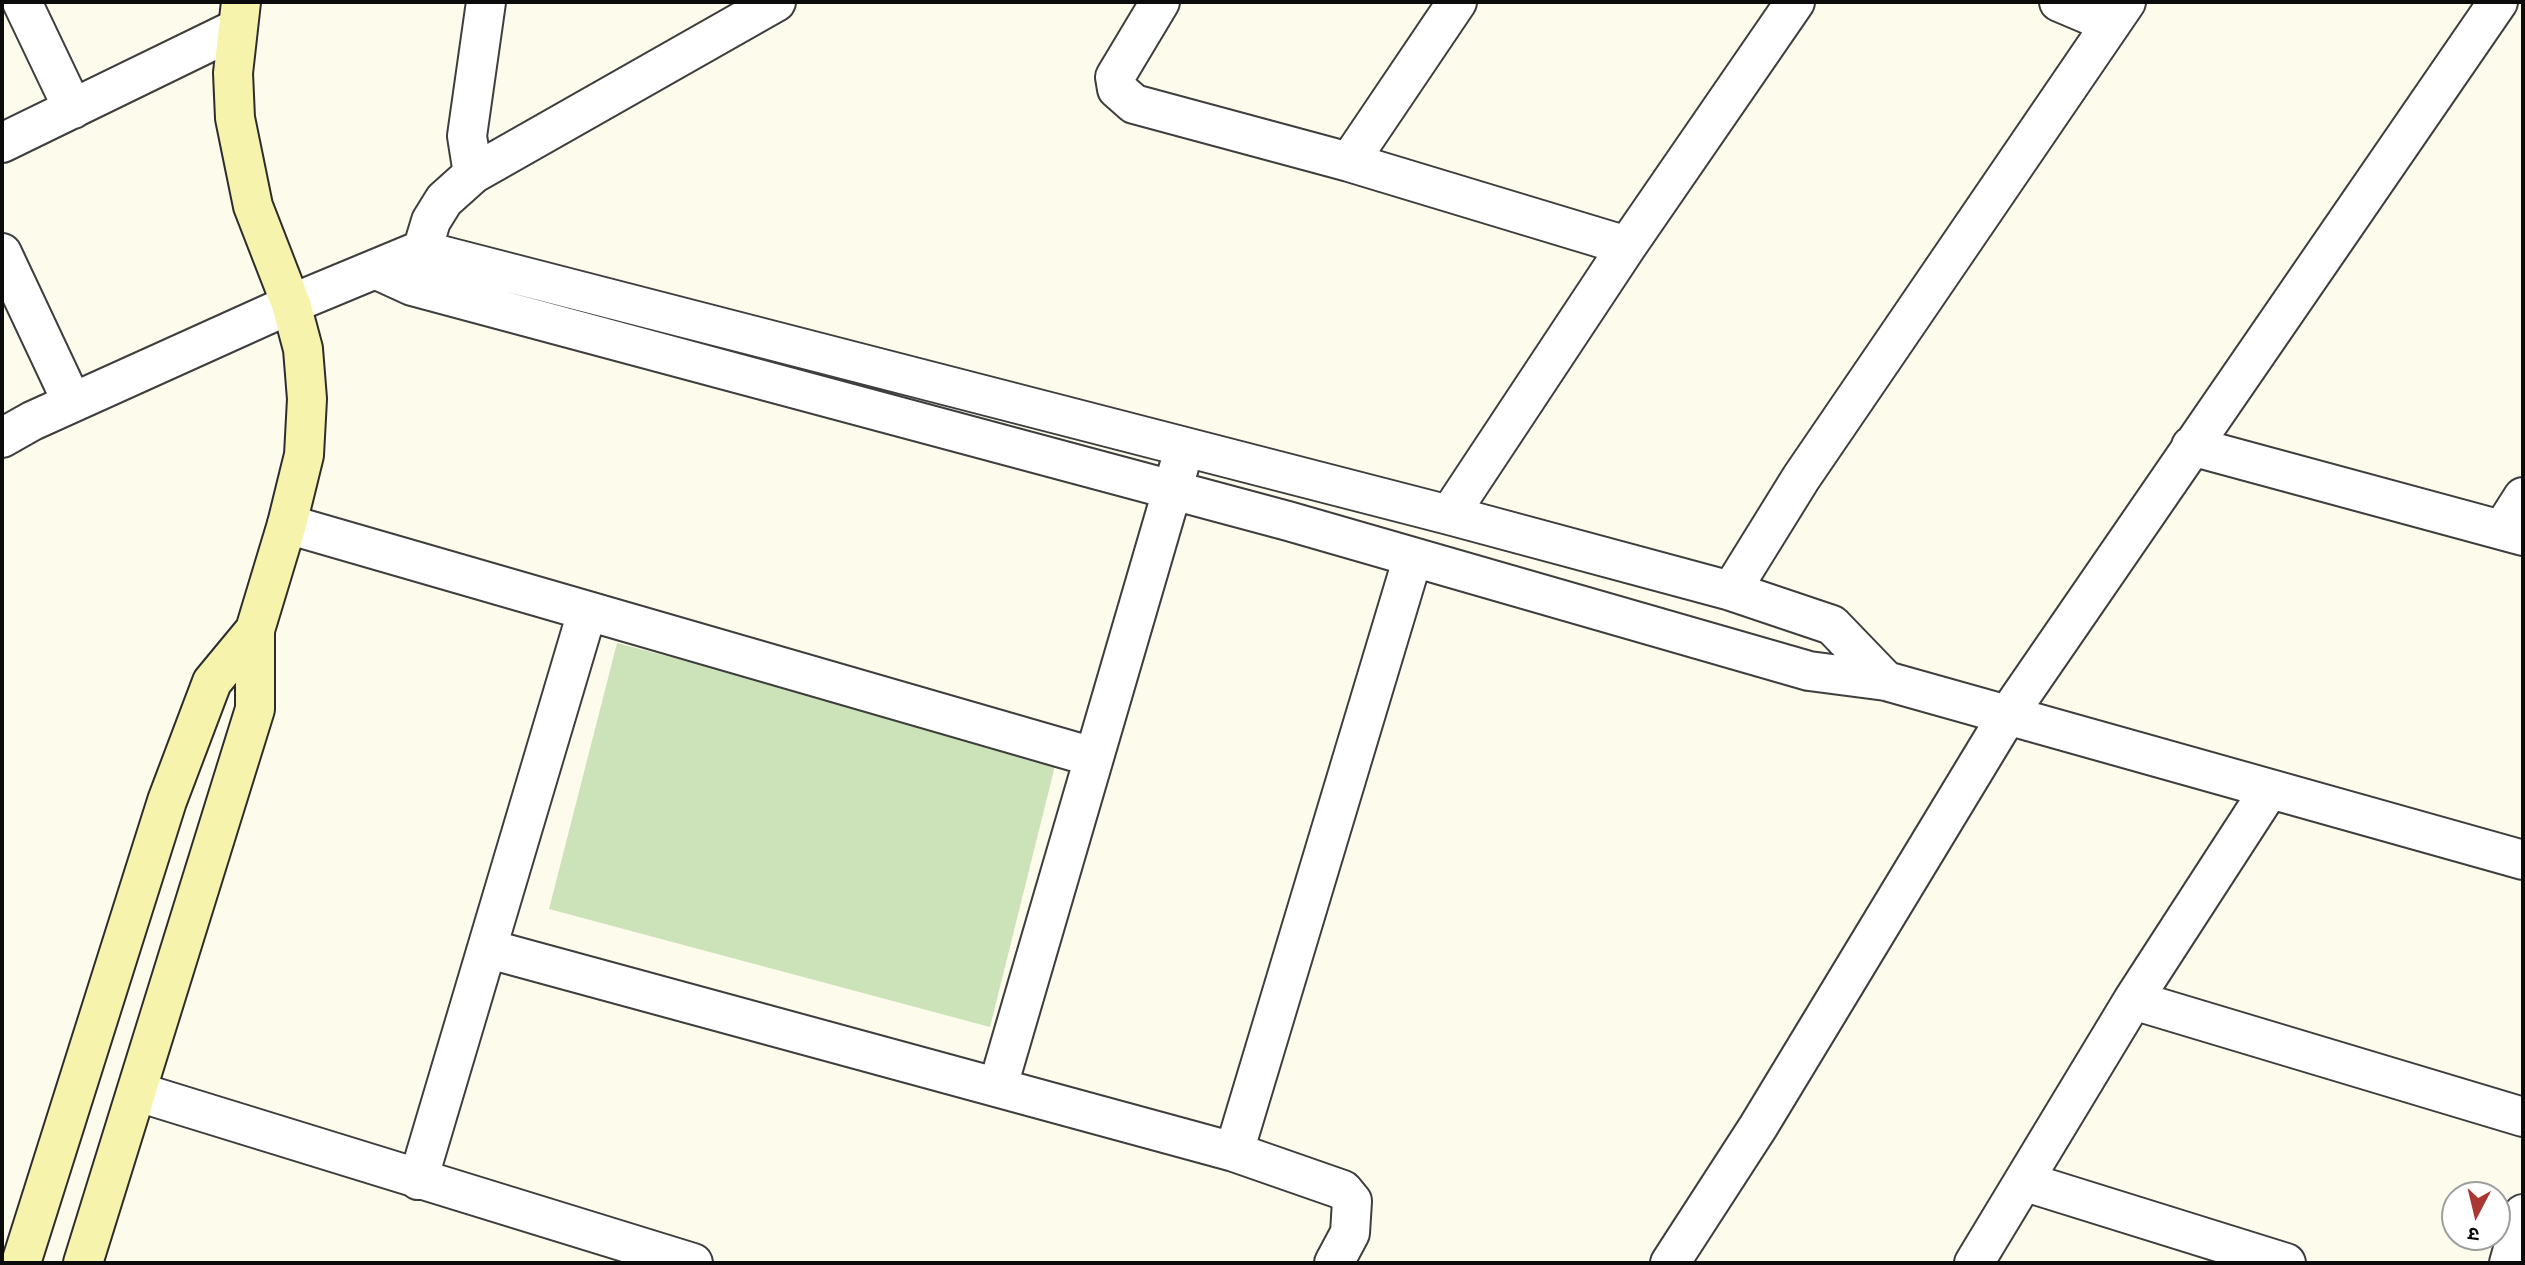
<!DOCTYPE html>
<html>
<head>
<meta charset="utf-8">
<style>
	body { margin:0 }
	#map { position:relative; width:2525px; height:1265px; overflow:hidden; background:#fdfbeb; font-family:Merriweather,"Noto Sans Devanagari",serif }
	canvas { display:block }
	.frame { position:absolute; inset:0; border:4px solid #0b0b0b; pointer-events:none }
	.north { position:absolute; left:2441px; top:1181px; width:70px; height:70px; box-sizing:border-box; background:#fff; border:2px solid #9d9d9d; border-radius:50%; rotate:187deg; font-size:19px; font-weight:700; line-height:28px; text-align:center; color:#0b0b0b }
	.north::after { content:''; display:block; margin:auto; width:24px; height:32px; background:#aa3733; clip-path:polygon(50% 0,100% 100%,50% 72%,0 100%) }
</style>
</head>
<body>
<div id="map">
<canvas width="2525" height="1265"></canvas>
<div class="frame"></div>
<div class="north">उ</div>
</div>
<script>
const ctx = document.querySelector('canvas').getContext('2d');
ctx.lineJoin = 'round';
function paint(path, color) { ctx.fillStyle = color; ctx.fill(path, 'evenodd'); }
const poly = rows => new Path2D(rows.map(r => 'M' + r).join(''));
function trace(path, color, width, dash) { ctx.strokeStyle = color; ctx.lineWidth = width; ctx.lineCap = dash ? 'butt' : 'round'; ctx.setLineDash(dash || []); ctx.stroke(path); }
paint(poly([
	[617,643,1057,758,990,1027,549,909]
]), '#cce3b9');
const street = poly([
	[22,2,73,109],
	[1160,2,1115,77,1117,89,1134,104,1349,162,1627,246],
	[2059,2,2111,24],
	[2,143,236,29],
	[1349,162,1457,2],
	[473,174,467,136,486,2],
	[2,253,72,402],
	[377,270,412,286,1288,521,1809,671,1886,681,2523,860],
	[415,274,431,221,444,200,473,174,776,2],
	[2,438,32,421,291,304,421,250,1449,515,1731,591,1832,625,1886,681],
	[2191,446,2523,536],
	[1449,515,1627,246,1795,2],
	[287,524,1093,757],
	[2502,530,2523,497],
	[1731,591,1801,478,2126,2],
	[489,949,1234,1152,1343,1190,1352,1201,1350,1233,1334,1263],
	[2133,1000,2523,1117],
	[998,1086,1179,467],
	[138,1092,693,1263],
	[1234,1152,1413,557],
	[418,1180,587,612],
	[2026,1182,2286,1263],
	[1670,1263,1758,1127,2007,716,2498,2],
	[1974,1263,2133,1000,2269,790],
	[2509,1263,2523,1214]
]);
const secondary = poly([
	[21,1263,167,801,212,682,255,630],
	[83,1263,255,709,255,630,287,524,304,455,307,399,303,349,291,304,253,206,235,118,233,73,241,2]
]);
trace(street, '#3e3e3e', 42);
trace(secondary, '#2d2d2d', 42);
trace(street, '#fff', 38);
trace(secondary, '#f6f3ad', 38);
</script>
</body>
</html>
